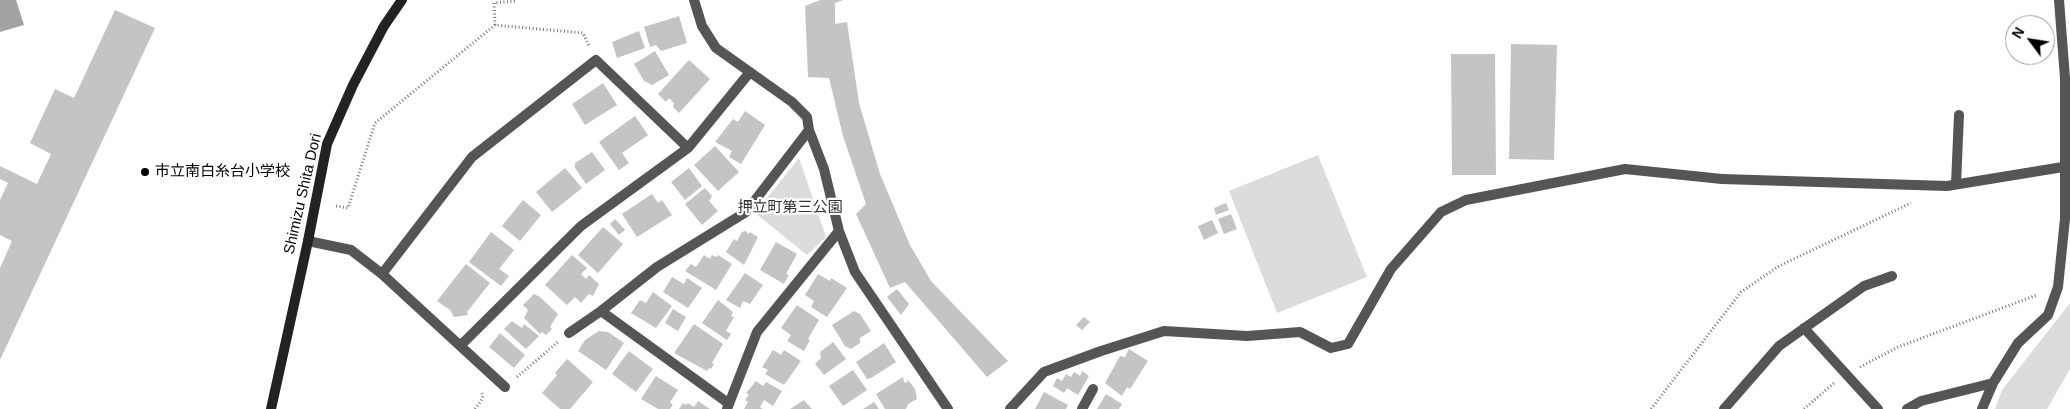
<!DOCTYPE html>
<html>
<head>
<meta charset="utf-8">
<style>
	body { margin:0 }
	#map { position:relative; width:2070px; height:409px; overflow:hidden; background:#fff; font-family:Arial,sans-serif }
	canvas { display:block }
	.north { position:absolute; left:2005px; top:15px; width:50px; height:50px; box-sizing:border-box; background:#fff; border:1px solid #999; border-radius:50%; rotate:301deg; font-size:14px; font-weight:700; line-height:20px; text-align:center; color:#000 }
	.north::after { content:''; display:block; margin:auto; width:18px; height:22px; background:#000; clip-path:polygon(50% 0,100% 100%,50% 72%,0 100%) }
</style>
</head>
<body>
<div id="map">
<canvas width="2070" height="409"></canvas>
<div class="north">N</div>
</div>
<script>
const ctx = document.querySelector('canvas').getContext('2d');
ctx.lineJoin = 'round';
function paint(path, color) { ctx.fillStyle = color; ctx.fill(path, 'evenodd'); }
const poly = rows => new Path2D(rows.map(r => 'M' + r).join(''));
function trace(path, color, width, dash) { ctx.strokeStyle = color; ctx.lineWidth = width; ctx.lineCap = dash ? 'butt' : 'round'; ctx.setLineDash(dash || []); ctx.stroke(path); }
function drawText(font, color, halo, rows, align = 'center') {
  ctx.font = font + ' Arial,"Noto Sans JP",sans-serif'; ctx.lineWidth = 4.5; ctx.setLineDash([]); ctx.textBaseline = 'middle'; ctx.strokeStyle = halo; ctx.fillStyle = color; for (const [text, x, y, turn = 0] of rows) {
    ctx.save(); ctx.translate(x, y); ctx.rotate((+turn || 0) * Math.PI / 180); ctx.textAlign = isNaN(turn) ? turn : align; if (halo) ctx.strokeText(text, 0, 0); ctx.fillText(text, 0, 0); ctx.restore();
  }
}
paint(poly([
	[1318,155,1367,277,1277,313,1229,191],
	[799,158,826,237,807,255,755,213],
	[2070,303,2070,369,2047,409,1995,409,2002,390]
]), '#dcdcdc');
paint(poly([
	[0,0,16,0,24,25,0,32]
]), '#a3a3a3');
paint(poly([
	[820,0,843,0,835,3,835,24,847,22,859,103,880,174,910,245,931,281,1008,361,987,377,905,282,890,288,856,214,866,204,843,136,829,78,808,77,805,6],
	[115,10,155,28,0,360,0,268,12,241,0,235,0,200,8,183,0,179,0,166,37,184,51,154,30,143,55,89,74,98],
	[679,16,687,43,661,51,656,45,650,47,644,27],
	[639,31,645,48,617,58,612,42],
	[1511,44,1557,45,1554,160,1509,159],
	[655,51,669,75,652,85,644,81,634,64],
	[1451,54,1495,54,1496,175,1452,175],
	[689,60,710,79,679,113,673,107,674,103,669,98,666,102,658,94],
	[603,83,617,105,585,125,572,104],
	[745,111,765,125,741,164,729,157,732,151,715,142,733,119,738,122],
	[635,116,648,135,622,153,629,163,619,170,599,142],
	[715,146,739,172,718,191,694,165],
	[592,152,605,170,586,184,575,168,575,163],
	[565,168,582,188,552,212,536,192],
	[689,168,702,186,685,200,671,182],
	[705,188,712,196,709,201,718,211,702,225,685,204],
	[652,194,658,203,662,200,672,215,637,237,622,214],
	[523,200,541,215,520,241,502,226],
	[1226,203,1229,210,1216,215,1214,208],
	[1231,214,1237,229,1224,234,1218,219],
	[615,219,625,230,619,235,610,224],
	[1212,220,1218,233,1204,240,1198,226],
	[603,227,623,244,598,273,578,255],
	[745,231,749,234,750,232,758,237,744,265,726,252,734,239,737,241,742,232],
	[491,232,514,250,499,269,509,276,501,286,469,262],
	[776,242,797,254,786,274,789,275,784,284,760,270],
	[572,255,587,268,581,274,586,279,589,275,599,284,593,296,589,294,581,303,575,297,567,305,545,285],
	[704,255,710,259,712,255,717,257,718,255,732,264,716,290,685,271,691,264,696,267],
	[466,264,490,283,467,312,468,315,454,317,450,310,437,301],
	[745,273,763,285,750,304,743,301,740,308,726,300],
	[818,274,830,281,831,278,847,288,827,317,811,307,814,301,805,295],
	[672,277,684,284,687,278,702,288,688,308,663,292],
	[897,289,909,304,901,315,887,297],
	[653,292,672,306,656,328,631,313,640,300,646,303],
	[534,294,540,297,558,314,550,327,552,329,546,335,542,332,540,334,524,318,528,310,523,305],
	[718,300,733,312,731,316,734,317,726,331,731,334,727,340,702,323],
	[797,305,819,320,808,339,810,340,804,351,787,341,791,335,781,328],
	[673,309,686,317,678,331,665,323],
	[854,311,860,314,871,331,860,338,860,343,851,349,845,346,832,325],
	[1084,317,1090,322,1082,330,1076,325],
	[512,321,522,328,524,324,539,336,526,349,504,329],
	[694,324,723,344,712,363,714,364,711,369,709,368,707,371,674,353],
	[599,331,608,332,624,343,606,370,578,351,585,340],
	[500,333,525,355,514,368,489,347],
	[833,342,846,359,824,375,815,364,821,358,820,352],
	[884,343,896,362,871,378,867,379,856,362],
	[1129,349,1148,361,1130,389,1127,387,1122,396,1105,383,1120,356,1125,357],
	[773,350,781,355,784,350,801,361,784,385,765,374,768,370,762,367],
	[629,351,653,369,636,392,612,374],
	[567,359,593,382,570,409,560,409,542,393,557,375,555,373],
	[853,370,867,390,843,406,829,386],
	[1082,371,1089,376,1078,395,1067,388,1064,393,1053,386,1057,378,1062,381,1066,374,1071,377,1074,372,1080,376],
	[656,376,678,390,670,402,673,405,670,409,658,409,641,399],
	[903,377,904,382,906,383,908,380,915,389,917,399,908,404,906,409,885,409,876,394],
	[756,381,763,386,766,382,782,391,773,406,764,400,760,407,763,409,744,409,748,402,745,400,749,395,746,393],
	[1044,392,1068,405,1066,409,1035,409],
	[1106,394,1122,404,1119,409,1097,409],
	[804,400,812,409,790,409],
	[698,401,710,409,679,409,683,403,686,405,688,403,694,407],
	[874,402,879,409,863,409]
]), '#c4c4c4');
trace(poly([
	[495,25,494,3,515,1,515,0],
	[336,206,348,208,375,123,495,25,583,33,589,46],
	[1860,367,1898,347,2037,295],
	[517,377,558,342],
	[475,409,481,401,483,396,481,391],
	[1651,409,1741,292,1779,266,1911,203],
	[1804,409,1834,383]
]), '#777', 3, [1, 2.5]);
trace(poly([
	[1956,184,1959,115],
	[1804,328,1878,409],
	[1010,409,1044,372,1101,351,1164,331,1247,336,1300,332,1331,348,1348,344,1391,269,1441,212,1466,200,1625,169,1722,179],
	[1082,409,1093,389],
	[1724,409,1779,346,1864,286,1892,276]
]), '#555', 10);
trace(poly([
	[694,0,702,26,716,48,792,102,807,117,809,130,824,169,839,231,855,272,948,409],
	[1722,179,1947,186,2063,167,2069,168],
	[308,241,351,250,382,274,505,387],
	[382,274,472,157,596,60,688,148],
	[601,311,728,403],
	[569,333,601,311,657,267,746,212,809,130],
	[461,345,581,226,688,148,750,72],
	[727,409,757,332,839,231],
	[1907,409,1921,401,1993,383],
	[1982,409,1993,383,2018,343,2048,315,2058,287,2065,219,2065,78,2059,0]
]), '#555', 10);
trace(poly([
	[271,409,308,241,327,144,353,85,384,26,402,0]
]), '#222', 10);
for (const [x, y, r, color] of [
	[145,172,5,"#000"]
]) { const dot = new Path2D(); dot.arc(x, y, r, 0, 2 * Math.PI); ctx.fillStyle = color; ctx.fill(dot); trace(dot, '#fff', 2); }
drawText('15px', '#000', '#fff', [
	["市立南白糸台小学校",155,172]
], 'left');
drawText('15px', '#000', '#fff', [
	["Shimizu Shita Dori",303,194,-77]
]);
drawText('15px', '#333', '#fff', [
	["押立町第三公園",790,208]
]);
</script>
</body>
</html>
